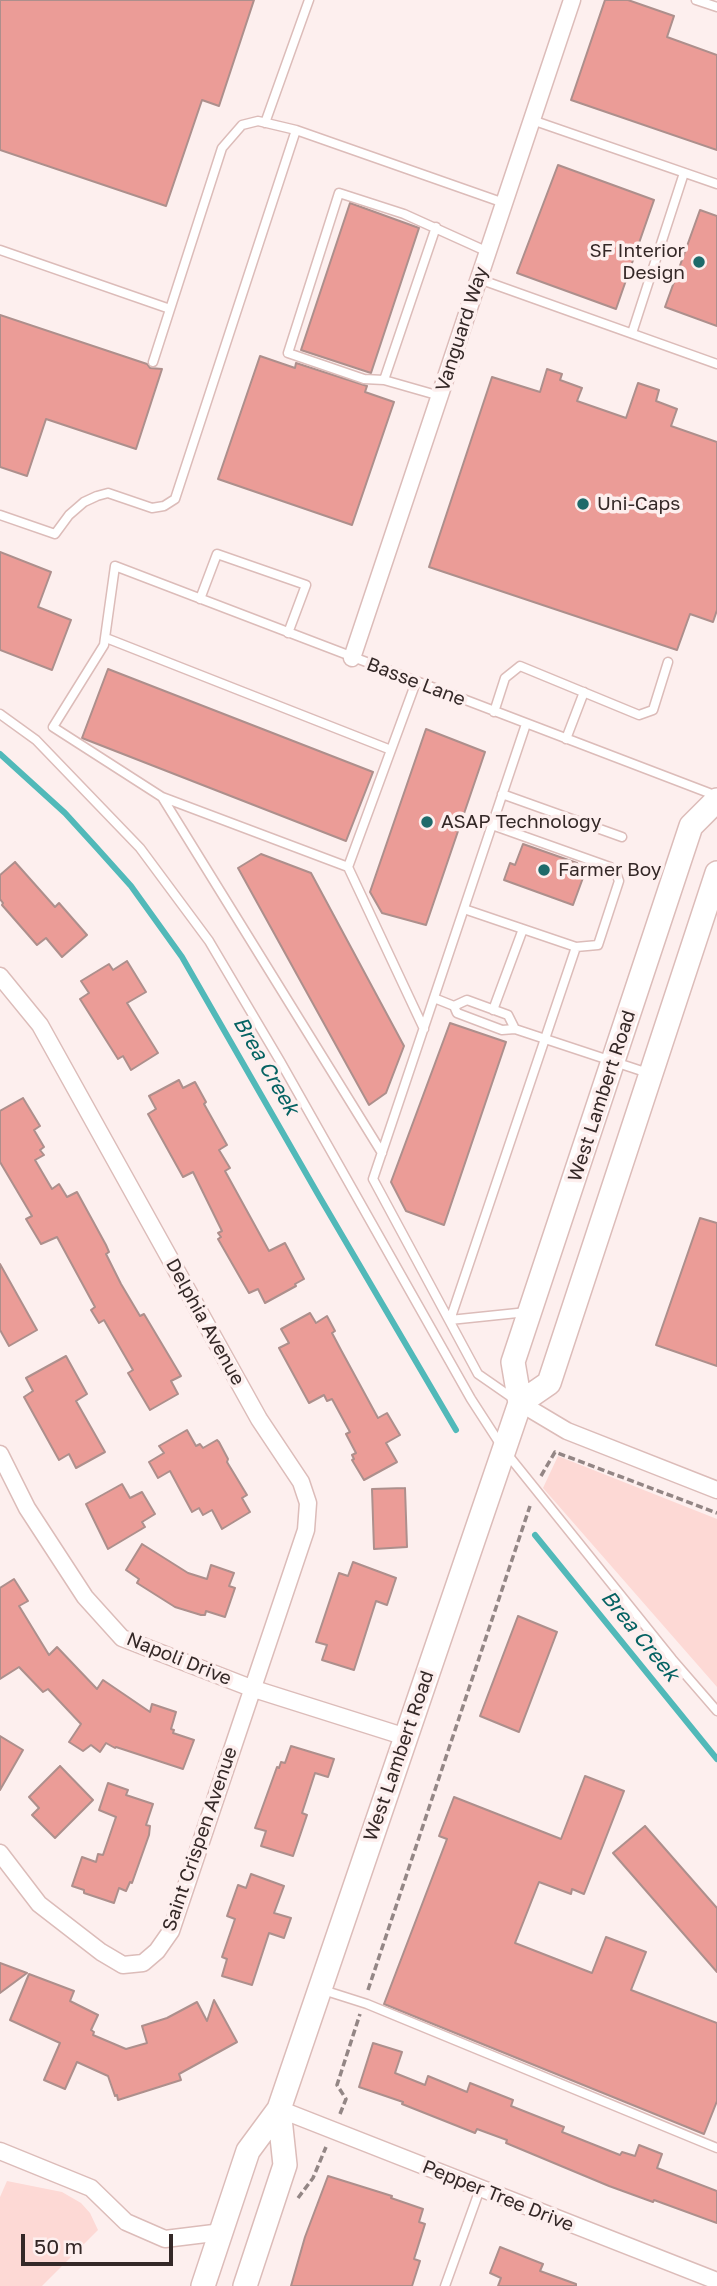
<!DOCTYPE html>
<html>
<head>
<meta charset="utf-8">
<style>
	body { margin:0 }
	#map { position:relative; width:717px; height:2286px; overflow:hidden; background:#fdefee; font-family:"Golos Text",sans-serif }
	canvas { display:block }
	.scale { position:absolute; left:21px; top:2234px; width:152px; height:32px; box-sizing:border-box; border:4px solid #342827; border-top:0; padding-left:9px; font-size:21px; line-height:24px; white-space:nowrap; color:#342827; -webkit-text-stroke:5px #fdefee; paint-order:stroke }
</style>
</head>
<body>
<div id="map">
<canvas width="717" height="2286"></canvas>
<div class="scale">50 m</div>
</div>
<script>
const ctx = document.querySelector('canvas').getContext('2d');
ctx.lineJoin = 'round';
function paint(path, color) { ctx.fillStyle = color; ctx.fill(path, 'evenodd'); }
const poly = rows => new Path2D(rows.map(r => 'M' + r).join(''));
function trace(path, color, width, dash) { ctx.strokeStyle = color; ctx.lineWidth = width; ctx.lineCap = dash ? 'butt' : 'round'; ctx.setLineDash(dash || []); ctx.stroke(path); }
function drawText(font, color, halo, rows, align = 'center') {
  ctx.font = font + ' "Golos Text",sans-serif'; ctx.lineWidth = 7; ctx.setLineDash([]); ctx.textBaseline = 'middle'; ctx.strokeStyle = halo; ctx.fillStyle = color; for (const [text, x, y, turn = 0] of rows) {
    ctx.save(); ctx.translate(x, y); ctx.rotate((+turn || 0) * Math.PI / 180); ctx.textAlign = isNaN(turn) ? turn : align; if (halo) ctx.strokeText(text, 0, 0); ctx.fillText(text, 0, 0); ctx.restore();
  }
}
paint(poly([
	[558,1456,717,1519,717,1687,543,1488],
	[7,2181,62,2192,81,2203,90,2213,98,2230,42,2286,0,2286,0,2197]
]), '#fdd9d5');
trace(poly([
	[0,754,65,813,96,847,131,886,182,957,319,1196,456,1430],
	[535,1535,717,1759]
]), '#51b9b9', 6);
const building = poly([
	[0,0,254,0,219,106,202,100,166,206,0,150,0,0],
	[605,0,628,0,674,16,667,37,717,55,717,150,571,100,605,0],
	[558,165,654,200,616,309,517,273,558,165],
	[350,203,419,228,371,373,301,350,350,203],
	[700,210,717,216,717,326,665,307,700,210],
	[0,315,147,364,150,368,162,369,136,449,46,419,27,476,0,467,0,315],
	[260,356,295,368,296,363,367,386,365,392,394,402,352,525,218,479,260,356],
	[547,369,562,374,560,380,582,388,577,401,626,418,638,383,659,390,656,401,677,409,671,426,717,442,717,610,713,622,690,614,677,650,429,567,492,377,540,392,547,369],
	[0,552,51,572,38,607,71,620,52,670,0,650,0,552],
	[108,669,373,772,346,841,82,738,108,669],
	[426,729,485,752,426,925,382,913,370,892,426,729],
	[523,844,577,863,584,875,573,905,504,880,510,863,515,865,523,844],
	[261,854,311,873,404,1046,386,1093,369,1105,238,868,261,854],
	[15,862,55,907,59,903,87,935,62,957,46,938,37,945,2,905,3,903,0,899,0,875,15,862],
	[127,961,146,992,127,1003,158,1053,131,1070,123,1056,118,1059,80,999,89,993,81,981,109,964,113,970,127,961],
	[450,1023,506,1042,444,1225,406,1211,391,1182,450,1023],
	[179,1080,183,1088,195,1082,206,1102,204,1104,227,1145,219,1150,230,1168,225,1171,269,1251,285,1243,304,1279,295,1284,296,1286,265,1303,258,1289,249,1293,218,1239,221,1237,218,1233,222,1231,193,1172,183,1177,148,1114,156,1109,149,1096,179,1080],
	[23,1098,40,1126,34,1130,44,1147,40,1150,44,1155,35,1160,52,1189,59,1184,67,1197,77,1192,106,1245,109,1252,106,1254,121,1284,140,1316,144,1314,181,1376,171,1381,178,1394,150,1410,128,1373,133,1370,104,1320,99,1323,91,1310,95,1307,57,1237,41,1244,26,1219,32,1216,0,1162,0,1111,23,1098],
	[700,1218,717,1223,717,1366,656,1345,700,1218],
	[0,1264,37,1330,9,1346,0,1330,0,1264],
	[310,1313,316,1323,327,1316,335,1331,332,1333,341,1350,378,1418,387,1413,400,1435,386,1443,397,1462,364,1480,352,1460,354,1459,352,1455,356,1453,346,1434,350,1432,332,1399,327,1401,324,1395,309,1403,279,1348,289,1343,281,1329,310,1313],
	[66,1356,87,1394,76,1401,105,1452,76,1468,69,1454,59,1460,24,1397,33,1391,26,1378,66,1356],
	[187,1430,196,1446,200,1444,203,1448,217,1440,219,1442,228,1459,227,1462,247,1495,242,1498,250,1512,222,1529,212,1510,203,1515,199,1508,192,1512,170,1471,158,1478,149,1462,164,1453,159,1446,187,1430],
	[122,1484,130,1498,142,1492,155,1514,142,1522,145,1527,108,1549,86,1504,122,1484],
	[405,1488,407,1547,374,1549,372,1489,405,1488],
	[142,1544,188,1573,207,1579,211,1565,234,1573,229,1586,235,1588,225,1617,206,1611,205,1615,201,1615,175,1607,137,1583,139,1579,126,1570,142,1544],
	[353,1562,396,1578,387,1605,376,1601,354,1670,322,1660,327,1645,316,1642,339,1573,348,1576,353,1562],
	[14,1579,28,1601,19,1606,49,1655,57,1647,97,1689,103,1680,150,1712,152,1704,176,1712,171,1729,174,1730,173,1733,194,1740,183,1769,116,1747,115,1748,106,1743,100,1752,91,1745,83,1751,69,1742,81,1724,48,1689,43,1692,19,1667,0,1679,0,1588,14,1579],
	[518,1616,557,1632,519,1732,480,1716,518,1616],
	[0,1736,23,1750,0,1790,0,1736],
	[291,1746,334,1759,328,1777,315,1773,302,1813,307,1815,293,1856,261,1846,266,1831,255,1828,277,1767,279,1768,281,1762,285,1763,291,1746],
	[60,1766,93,1800,55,1838,32,1815,39,1808,29,1797,60,1766],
	[585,1776,624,1791,584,1894,572,1889,571,1894,539,1882,515,1943,592,1973,606,1937,646,1952,631,1990,717,2023,717,2101,704,2134,384,2004,447,1839,439,1836,454,1797,561,1839,585,1776],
	[108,1783,128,1790,126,1795,153,1804,146,1825,150,1826,149,1835,132,1883,130,1882,126,1891,119,1888,114,1903,84,1893,84,1890,72,1886,82,1857,96,1862,98,1854,103,1855,116,1817,99,1810,108,1783],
	[645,1826,717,1908,717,1972,613,1853,645,1826],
	[251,1874,284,1886,274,1913,291,1918,284,1938,269,1933,252,1985,222,1976,227,1959,222,1957,235,1919,227,1916,238,1885,246,1888,251,1874],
	[0,1963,27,1973,0,1993,0,1963],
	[29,1974,74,1991,70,2001,98,2015,91,2030,94,2032,93,2035,126,2049,147,2043,142,2026,167,2018,197,2002,207,2021,214,2000,237,2042,179,2074,181,2080,118,2100,117,2095,115,2096,108,2076,77,2062,65,2089,44,2080,60,2043,10,2020,29,1974],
	[373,2043,402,2052,395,2073,425,2085,428,2076,467,2092,470,2083,513,2100,511,2106,564,2127,562,2132,620,2155,622,2152,635,2156,639,2145,662,2154,657,2168,717,2191,717,2223,654,2200,653,2202,609,2186,506,2143,507,2140,477,2129,475,2133,402,2104,403,2102,359,2087,373,2043],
	[328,2176,392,2196,391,2198,423,2209,419,2222,425,2224,414,2259,420,2261,412,2286,291,2286,305,2237,328,2176],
	[500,2247,543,2264,540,2271,576,2284,576,2286,498,2286,501,2278,490,2273,500,2247]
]);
paint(building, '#eb9c97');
trace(building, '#ad8f8c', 2);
const service = poly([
	[696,0,717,7],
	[532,120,717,184],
	[265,123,309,0],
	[0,250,170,309],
	[479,279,717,364],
	[632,333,684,173],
	[153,362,222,148,242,125,258,121,296,130,504,203],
	[384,380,436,227],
	[440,396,384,380,364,379,288,353,339,193,404,214,488,252],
	[0,515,55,534,69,515,84,502,97,496,108,493,152,508,164,506,175,499,296,130],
	[200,599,217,554,306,585,288,633],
	[106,638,391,750],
	[494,712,505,678,520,666,639,715,653,710,668,662],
	[0,714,36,740,140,848,209,941,280,1061,471,1399,504,1450,672,1659,717,1711],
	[566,739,584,692],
	[502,794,622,837],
	[162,797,348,867,424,1029],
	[492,825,610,867,616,873,619,881,598,945,576,947],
	[348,867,416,682],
	[434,998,454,1006,457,1013,502,1030,515,1029,508,1015,467,1000,454,1006],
	[493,1010,523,929],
	[515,1029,648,1073],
	[382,1153,162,797,53,727,104,645,115,566,717,796],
	[450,1320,576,947,464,909],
	[450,1320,527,1312],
	[514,1399,478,1374,373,1179,526,724],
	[323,1990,367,2004,717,2148],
	[445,2286,480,2189]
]);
const minor = poly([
	[352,658,572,0],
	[0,976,40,1025,259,1419,301,1482,308,1503,306,1530,171,1931,157,1951,143,1963,123,1965,101,1952,39,1904,0,1853],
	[520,1403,567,1431,717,1490],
	[0,1454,27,1508,85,1597,122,1638,251,1688,406,1737],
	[279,2109,717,2281],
	[0,2151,91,2188,126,2222,165,2239,222,2232]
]);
const secondary = poly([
	[520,1403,549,1383,717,873],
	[203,2286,248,2151,279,2109,520,1403,513,1362,691,826,717,800],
	[245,2286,285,2165,279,2109]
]);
trace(service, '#dcbcb9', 11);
trace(minor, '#dcbcb9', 19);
trace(secondary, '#dcbcb9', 26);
trace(poly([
	[541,1476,555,1452,717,1513],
	[368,1990,530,1506],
	[340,2114,346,2099,337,2085,360,2014],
	[298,2198,313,2178,326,2147]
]), '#938685', 3.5, [7, 3.5]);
trace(service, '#fff', 8);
trace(minor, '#fff', 16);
trace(secondary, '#fff', 23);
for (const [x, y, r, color] of [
	[699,262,7,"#1e6a6a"],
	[583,504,7,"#1e6a6a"],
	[427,822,7,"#1e6a6a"],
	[544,870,7,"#1e6a6a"]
]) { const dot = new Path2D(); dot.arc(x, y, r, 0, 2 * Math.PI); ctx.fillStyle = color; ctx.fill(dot); trace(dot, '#fdefee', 2.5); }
drawText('19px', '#342827', '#fdefee', [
	["SF Interior",685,251,"right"],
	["Design",685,273,"right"],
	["Uni-Caps",597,504],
	["ASAP Technology",441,822],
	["Farmer Boy",558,870]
], 'left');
drawText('19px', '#342827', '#fdefee', [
	["Vanguard Way",462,329,-72],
	["Basse Lane",416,682,21],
	["West Lambert Road",602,1096,-72],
	["Delphia Avenue",205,1322,61],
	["Napoli Drive",179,1659,22],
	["West Lambert Road",399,1756,-71],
	["Saint Crispen Avenue",200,1839,-71],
	["Pepper Tree Drive",498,2196,22]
]);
drawText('italic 21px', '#056262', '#fdefee', [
	["Brea Creek",266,1066,60],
	["Brea Creek",640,1636,51]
]);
</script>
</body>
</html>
